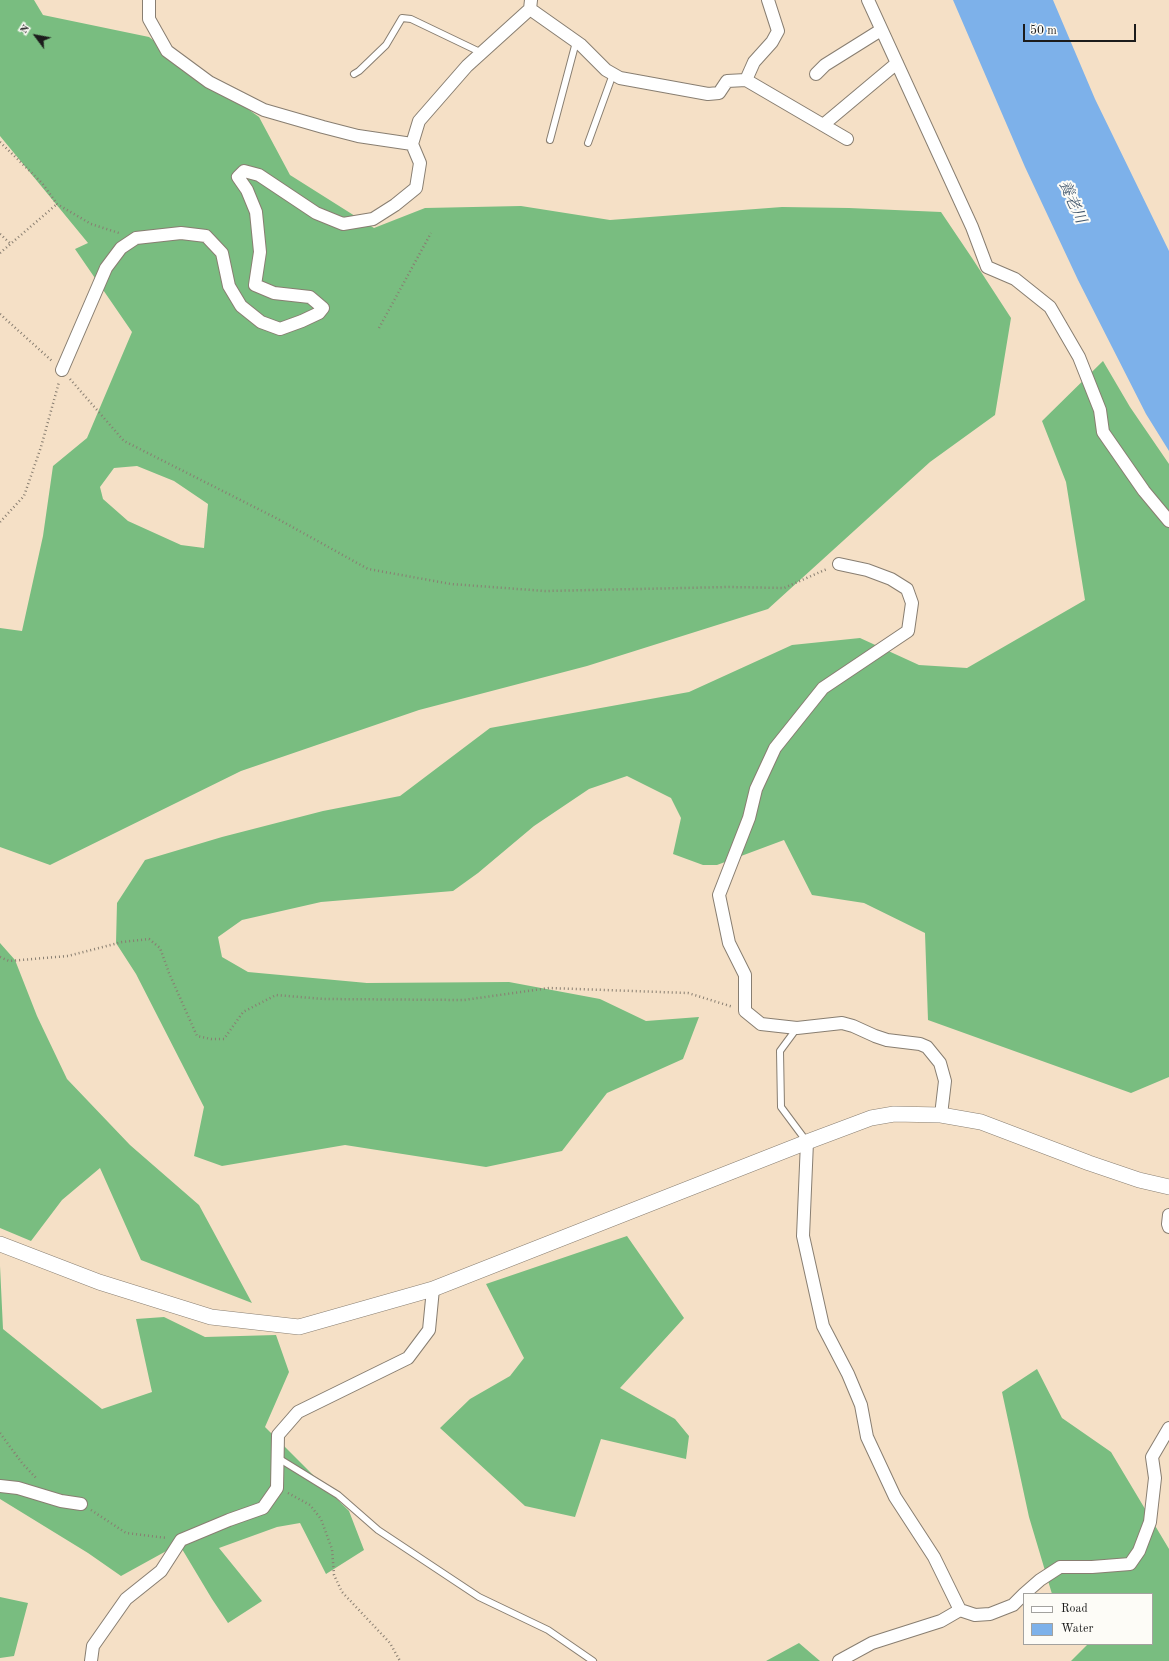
<!DOCTYPE html>
<html>
<head>
<meta charset="utf-8">
<style>
	body { margin:0 }
	#map { position:relative; width:1169px; height:1661px; overflow:hidden; background:#f5e0c6; font-family:"Old Standard TT",serif }
	canvas { display:block }
	.legend { position:absolute; left:1023px; top:1593px; width:130px; height:52px; box-sizing:border-box; background:#fdfcf7; border:1px solid #a3a29f; margin:0; padding:5px 7px; list-style:none; font-size:12px; color:#1c1c1c }
	.legend li { display:flex; align-items:center; gap:8px; height:20px }
	.legend b { width:20px; border:1px solid #a3a29f }
	.north { position:absolute; left:16px; top:16px; width:40px; height:40px; -webkit-text-stroke:3px #fdfcf7; paint-order:stroke; rotate:302deg; font-size:11px; font-weight:700; line-height:16px; text-align:center; color:#1c1c1c }
	.north::after { content:''; display:block; margin:auto; width:14px; height:18px; background:#1c1c1c; clip-path:polygon(50% 0,100% 100%,50% 72%,0 100%) }
	.scale { position:absolute; left:1023px; top:24px; width:113px; height:18px; box-sizing:border-box; border:2px solid #1c1c1c; border-top:0; padding-left:5px; font-size:12px; line-height:14px; white-space:nowrap; color:#1c1c1c; -webkit-text-stroke:3px #fdfcf7; paint-order:stroke }
</style>
</head>
<body>
<div id="map">
<canvas width="1169" height="1661"></canvas>
<ul class="legend">
<li><b style="height:5px;background:#fff"></b>Road</li>
<li><b style="height:11px;background:#7db1ea"></b>Water</li>
</ul>
<div class="north">N</div>
<div class="scale">50 m</div>
</div>
<script>
const ctx = document.querySelector('canvas').getContext('2d');
ctx.lineJoin = 'round';
function paint(path, color) { ctx.fillStyle = color; ctx.fill(path, 'evenodd'); }
const poly = rows => new Path2D(rows.map(r => 'M' + r).join(''));
function trace(path, color, width, dash) { ctx.strokeStyle = color; ctx.lineWidth = width; ctx.lineCap = dash ? 'butt' : 'round'; ctx.setLineDash(dash || []); ctx.stroke(path); }
function drawText(font, color, halo, rows, align = 'center') {
  ctx.font = font + ' "Old Standard TT","Noto Serif JP",serif'; ctx.lineWidth = 4; ctx.setLineDash([]); ctx.textBaseline = 'middle'; ctx.strokeStyle = halo; ctx.fillStyle = color; for (const [text, x, y, turn = 0] of rows) {
    ctx.save(); ctx.translate(x, y); ctx.rotate((+turn || 0) * Math.PI / 180); ctx.textAlign = isNaN(turn) ? turn : align; if (halo) ctx.strokeText(text, 0, 0); ctx.fillText(text, 0, 0); ctx.restore();
  }
}
paint(poly([
	[0,0,34,0,43,15,149,37,259,117,290,175,374,228,425,208,521,206,610,220,782,207,849,208,941,212,972,258,1011,318,995,415,930,462,768,609,587,666,419,710,241,771,50,865,0,847,0,628,22,631,43,536,53,466,87,438,132,332,75,249,88,243,0,136],
	[137,466,174,481,208,504,204,548,181,545,128,521,103,499,100,487,114,468],
	[1103,361,1130,407,1169,464,1169,1077,1131,1093,928,1020,925,933,864,903,812,895,784,840,717,865,703,865,673,854,681,818,671,798,627,776,589,789,534,826,478,873,453,891,321,902,242,920,218,937,222,957,248,972,367,983,509,982,600,999,646,1021,699,1017,683,1059,607,1093,562,1151,486,1167,345,1145,222,1166,194,1156,204,1107,136,974,116,943,117,903,145,860,222,837,323,811,400,796,490,728,689,692,792,645,860,638,919,665,967,668,1085,600,1066,482,1042,421],
	[0,943,15,960,37,1016,67,1079,130,1145,199,1205,252,1303,141,1260,100,1168,62,1200,31,1241,0,1228],
	[627,1236,684,1318,620,1388,675,1419,689,1436,686,1459,601,1439,575,1517,525,1506,440,1428,470,1399,510,1376,524,1358,486,1284],
	[0,1266,3,1329,102,1409,152,1392,136,1319,164,1317,205,1337,276,1335,289,1372,265,1427,349,1511,364,1550,326,1574,300,1523,277,1527,219,1548,262,1601,228,1623,212,1599,179,1544,121,1576,88,1553,0,1499],
	[1037,1369,1062,1418,1111,1452,1169,1549,1169,1661,1071,1661,1088,1644,1152,1644,1152,1594,1052,1594,1029,1517,1002,1392],
	[0,1597,28,1603,14,1656,0,1658],
	[799,1643,820,1661,766,1661]
]), '#79bd80');
paint(poly([
	[953,0,1053,0,1095,99,1169,251,1169,451,1146,414,1078,280,1025,167]
]), '#7db1ea');
const service = poly([
	[354,74,359,71,386,45,402,18,411,19,482,53],
	[550,140,576,42],
	[588,143,613,74],
	[797,1028,780,1051,781,1107,807,1142],
	[278,1458,338,1495,378,1530,479,1597,548,1630,593,1661]
]);
const minor = poly([
	[149,0,149,19,167,51,209,82,264,110,323,127,358,136,412,144],
	[868,0,972,227,987,267,1015,279,1050,307,1079,357,1100,410,1103,432,1144,491,1169,521],
	[530,9,581,45,606,70,620,78,708,94,719,93,727,81,746,80,754,62,772,42,778,31,768,0],
	[816,74,825,65,881,30],
	[746,80,847,139],
	[823,125,897,63],
	[62,370,106,268,121,248,136,238,181,233,206,236,222,253,229,286,241,306,261,322,280,329,302,321,319,313,323,308,310,297,274,293,255,285,260,252,256,212,247,190,238,177,244,171,259,175,316,213,343,224,373,219,395,205,416,188,420,163,412,144,419,121,467,66,530,9,531,0],
	[839,564,867,570,891,579,907,589,912,603,908,631,823,688,775,748,756,789,749,818,719,895,729,943,745,975,745,1011,761,1024,797,1028,842,1023,853,1026,875,1036,887,1040,920,1044,927,1047,940,1063,945,1081,941,1115],
	[807,1142,803,1236,823,1326,848,1374,861,1405,867,1437,895,1497,934,1557,960,1610,975,1615,990,1614,1013,1605,1024,1594],
	[1169,1215,1168,1224,1169,1227],
	[0,1486,18,1488,61,1501,81,1504],
	[1024,1594,1040,1580,1060,1567,1092,1567,1130,1564,1139,1551,1150,1522,1155,1478,1152,1457,1169,1428],
	[91,1661,93,1646,126,1599,161,1571,181,1540,229,1520,263,1508,277,1488,278,1435,298,1412,408,1358,429,1330,433,1289],
	[839,1661,872,1643,941,1621,960,1610]
]);
const tertiary = poly([
	[0,1244,99,1282,211,1317,299,1327,433,1289,807,1142,871,1118,894,1114,941,1115,981,1122,1089,1163,1139,1180,1169,1187]
]);
trace(service, '#887e71', 8);
trace(minor, '#887e71', 14);
trace(tertiary, '#887e71', 16);
trace(poly([
	[0,142,42,183,57,204,91,224,119,233],
	[0,234,11,244],
	[0,253,57,204],
	[0,314,52,361],
	[379,328,431,233],
	[70,379,124,441,276,518,368,569,451,584,545,591,729,587,784,588,827,569],
	[0,522,24,496,41,447,59,382],
	[0,957,9,961,68,956,122,942,149,939,160,948,169,973,197,1036,211,1039,224,1039,243,1012,276,995,324,999,464,1000,549,988,688,993,733,1007],
	[0,1433,22,1463,37,1479],
	[288,1493,310,1505,321,1519,332,1549,334,1575,342,1592,390,1643,400,1661],
	[91,1510,126,1533,167,1538]
]), '#887e71', 2.5, [1, 3]);
trace(service, '#fff', 6);
trace(minor, '#fff', 12);
trace(tertiary, '#fff', 15);
drawText('italic 15px', '#43586e', '#fdfcf7', [
	["養老川",1072,202,66]
]);
</script>
</body>
</html>
